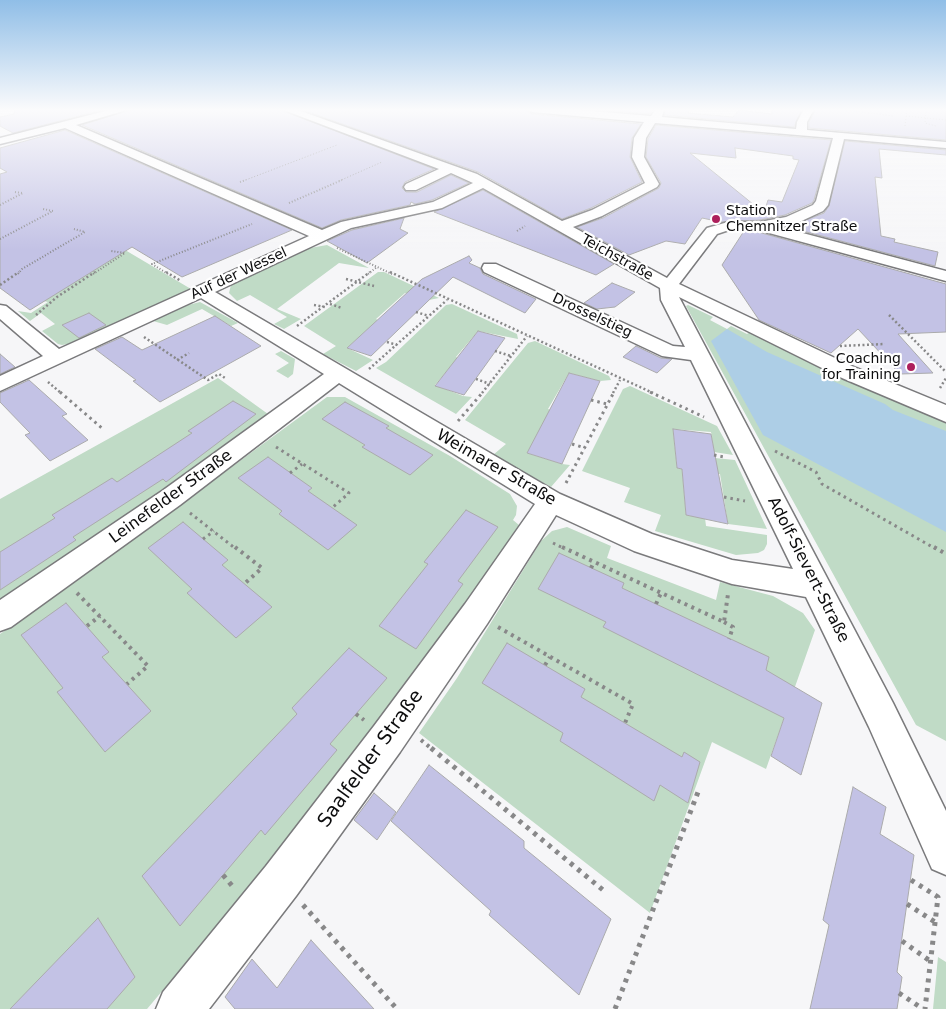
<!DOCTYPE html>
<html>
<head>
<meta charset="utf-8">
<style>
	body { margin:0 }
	canvas { display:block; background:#f6f6f8 }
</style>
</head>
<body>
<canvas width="946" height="1009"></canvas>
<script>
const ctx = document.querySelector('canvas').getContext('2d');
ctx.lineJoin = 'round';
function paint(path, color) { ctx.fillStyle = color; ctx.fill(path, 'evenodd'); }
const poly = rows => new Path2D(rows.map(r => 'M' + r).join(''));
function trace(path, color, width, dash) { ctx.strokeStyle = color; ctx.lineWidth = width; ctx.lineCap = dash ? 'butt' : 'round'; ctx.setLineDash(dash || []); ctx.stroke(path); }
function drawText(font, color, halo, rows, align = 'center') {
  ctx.font = font + ' "DejaVu Sans",sans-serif'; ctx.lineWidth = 4.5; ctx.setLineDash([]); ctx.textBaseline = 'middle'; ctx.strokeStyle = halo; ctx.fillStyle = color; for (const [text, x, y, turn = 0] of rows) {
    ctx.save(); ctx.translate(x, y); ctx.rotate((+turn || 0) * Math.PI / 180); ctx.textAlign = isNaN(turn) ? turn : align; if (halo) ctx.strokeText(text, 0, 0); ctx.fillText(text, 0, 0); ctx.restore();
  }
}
paint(poly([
	[0,176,191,289,74,343,62,345,58,344,42,331,55,324,41,313,30,321,18,311,31,313,48,302,19,296,0,282],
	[327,245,369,268,339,263,277,309,301,319,284,329,274,324,287,317,250,295,237,301,229,293,231,285,239,281,310,248],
	[378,272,384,272,439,298,429,300,405,293,376,319,378,320,347,348,373,360,356,371,323,354,336,346,304,326],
	[200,302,238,323,231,326,202,309,167,325,153,321,184,306],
	[452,304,517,334,518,339,478,331,456,357,458,358,435,385,463,396,472,397,456,414,376,368,386,362,446,305],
	[688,305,713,317,710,320,727,329,731,326,747,334,750,332,946,420,946,741,916,725,686,306],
	[535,341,609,376,611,380,600,381,569,373,548,409,551,410,527,453,562,464,570,465,551,487,493,455,506,444,465,420,528,343],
	[281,351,295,359,293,374,288,378,276,371,289,363,275,354],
	[218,378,268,414,116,524,0,602,0,499],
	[630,386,717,426,733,455,714,452,711,432,673,429,677,468,682,469,686,515,705,518,706,526,767,535,767,544,764,550,758,553,736,555,655,531,661,515,624,502,630,488,582,471,623,389],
	[327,397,345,397,450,456,510,494,517,506,516,515,513,520,519,525,451,624,370,734,251,886,147,1009,0,1009,0,634,65,589],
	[715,458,735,460,767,529,728,524,720,474,717,474],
	[567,527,611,546,607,558,716,600,720,582,773,596,803,613,815,630,766,769,712,742,650,913,419,733,457,678,541,541,552,531],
	[938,957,946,962,946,1009,933,1009]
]), '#c0dbc6');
paint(poly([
	[727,329,767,352,885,404,893,410,946,431,946,532,763,435,711,341]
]), '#adcee6');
const building = poly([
	[15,109,106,109,13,133,0,126,0,117,14,114,15,109],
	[132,109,279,109,434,169,405,182,402,188,406,192,417,192,451,175,469,183,432,200,415,204,411,202,410,205,341,220,322,228,82,125,132,109],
	[300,109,525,109,532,114,641,124,632,138,630,157,642,182,591,208,562,219,478,172,300,109],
	[588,109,654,109,650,114,588,109],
	[666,109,690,109,688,113,733,117,739,110,772,114,772,109,802,109,794,127,664,115,666,109],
	[816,109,946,109,946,140,809,128,809,122,816,109],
	[656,125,831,140,814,200,812,203,785,215,760,220,721,222,702,218,685,244,666,241,629,255,577,227,603,218,659,188,661,183,646,157,648,139,656,125],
	[735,148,793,156,793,159,799,160,782,202,768,200,764,213,690,153,736,158,735,148],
	[65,130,292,230,182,277,132,247,30,310,0,288,0,174,7,172,0,168,0,148,65,130],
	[845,141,946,150,946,155,879,149,882,178,875,177,881,236,895,239,894,242,938,252,935,266,788,227,824,213,829,206,845,141],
	[483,190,614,264,596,275,434,212,483,190],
	[404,218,400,229,408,233,367,263,327,241,352,230,404,218],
	[744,231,758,232,946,284,946,332,898,334,933,373,900,374,858,329,831,353,759,320,722,265,744,231],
	[469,256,472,260,469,263,480,268,483,274,536,299,525,313,453,277,371,356,347,348,422,279,469,256],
	[612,283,635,292,615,307,597,309,584,303,612,283],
	[89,313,106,325,79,338,62,325,89,313],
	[215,316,261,346,160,402,133,381,136,380,95,349,122,337,142,350,215,316],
	[478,331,505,338,464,395,435,386,478,331],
	[636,346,661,358,672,359,657,373,623,357,636,346],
	[0,354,15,367,0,374,0,354],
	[569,373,600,381,562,464,527,453,569,373],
	[29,380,67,414,62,416,88,440,50,461,25,435,30,433,0,402,0,393,29,380],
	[233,401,256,414,166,482,163,479,73,537,76,540,0,590,0,552,55,518,52,515,112,478,117,482,192,433,188,431,233,401],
	[345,402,389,426,386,428,433,455,410,475,362,447,365,445,322,419,345,402],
	[673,429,711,434,728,524,686,515,682,469,677,468,673,429],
	[268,457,312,488,308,491,357,525,328,550,279,514,282,511,238,478,268,457],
	[466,510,498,527,458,581,463,584,416,649,379,626,428,564,424,562,466,510],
	[183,522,228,560,222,565,272,607,236,638,187,593,192,589,148,548,183,522],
	[559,553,624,583,622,588,769,657,766,670,822,703,801,775,771,756,784,718,603,627,606,622,538,589,559,553],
	[66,603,109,652,102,657,151,711,105,752,57,692,63,688,21,635,66,603],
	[507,643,585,689,581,697,682,757,684,752,700,762,688,803,660,785,654,801,560,741,563,733,482,683,507,643],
	[349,648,387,678,330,744,337,750,265,835,261,830,180,926,142,876,297,714,292,708,349,648],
	[429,765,524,841,524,848,611,919,579,995,489,915,491,911,391,821,429,765],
	[853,787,886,807,880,834,914,855,897,972,902,977,897,1009,810,1009,829,925,823,920,853,787],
	[374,793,396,812,377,840,354,820,374,793],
	[98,918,135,977,107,1009,10,1009,98,918],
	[311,940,374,1009,235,1009,225,997,252,959,277,988,311,940]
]);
paint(building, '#c3c2e5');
trace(building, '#ababac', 1);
const minor = poly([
	[113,109,130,109,76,125,322,230,341,222,433,202,473,183,451,173,416,190,406,190,404,187,406,184,439,169,281,109,295,109,477,174,562,221,592,210,645,183,632,157,634,138,644,122,532,112,527,109,566,109,651,116,656,109,664,109,662,117,796,129,797,122,804,109,814,109,807,122,807,130,946,142,946,148,844,139,828,205,823,211,795,224,780,227,946,271,946,281,758,230,747,229,729,230,717,234,679,284,856,368,946,405,946,422,842,378,679,297,893,703,946,811,946,875,932,869,869,727,806,597,732,584,634,551,556,515,487,624,400,752,296,896,209,1009,156,1009,163,992,266,866,374,726,465,604,535,504,339,383,180,505,11,627,0,631,0,600,162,491,324,374,201,298,0,391,0,376,43,356,0,319,0,305,6,306,59,349,309,236,65,128,0,144,0,138,113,109],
	[655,123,833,138,816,201,813,205,786,217,760,222,728,222,707,228,667,278,573,227,602,216,657,187,659,184,644,157,646,138,655,123],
	[483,188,660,288,661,300,685,347,673,346,496,264,484,264,482,268,484,272,662,356,691,360,793,569,732,560,652,534,560,494,215,292,351,228,442,208,483,188]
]);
trace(minor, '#7a7a7c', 3);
trace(poly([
	[841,109,893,116],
	[926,109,925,123,936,126],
	[345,112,353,110],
	[906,116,946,120],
	[905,126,907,109],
	[243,181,337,145],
	[339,181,382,162]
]), '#888889', 1, [1, 2]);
trace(poly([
	[240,182,246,180],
	[289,203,342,180],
	[0,205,23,193,14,192],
	[517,231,525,226],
	[0,239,53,211,43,209],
	[337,248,392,274],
	[18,274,22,269,85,232,74,229],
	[93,274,125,253,111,251],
	[168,274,152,264,252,224],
	[368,274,377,267]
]), '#888889', 2, [1, 2]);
trace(poly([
	[166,272,181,281],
	[390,272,653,393],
	[346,279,374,286],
	[0,285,19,272],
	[330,304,342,308],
	[314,305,325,307],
	[416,312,429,316],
	[36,315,57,297,95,272],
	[889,315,946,372],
	[297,326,370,272],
	[144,337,208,380,219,374,225,378],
	[387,342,397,345],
	[840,346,885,344],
	[495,351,511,356],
	[177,360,189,353],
	[369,369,447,300],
	[476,379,490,384],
	[48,382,61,393],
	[940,388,946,378],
	[482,393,527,336],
	[613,393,620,380]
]), '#888889', 2.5, [2, 2.5]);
trace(poly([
	[60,392,103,429],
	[650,392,704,417],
	[591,400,607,404],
	[458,421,483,392],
	[572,444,585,448],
	[276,447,349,493,332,508],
	[775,451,816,472,822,484,936,549],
	[714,455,724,457],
	[290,473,302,464],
	[566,483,614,392],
	[724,497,745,501],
	[190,513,236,549],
	[203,539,214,531],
	[553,543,565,549]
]), '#888889', 3, [2.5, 4]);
trace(poly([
	[235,547,262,568,244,584],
	[562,547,724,622,728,594],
	[934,547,946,554],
	[591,568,594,562],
	[77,593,148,666,127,684],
	[656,604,661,593],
	[724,622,733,627,729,639],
	[87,626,100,616],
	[498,627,633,704,625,723],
	[545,665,550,657],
	[356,714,364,720],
	[421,740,432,749]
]), '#888889', 4, [3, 4.5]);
trace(poly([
	[431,748,603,890],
	[223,875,234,888],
	[911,880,938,897,925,1009],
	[907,904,935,922],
	[303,905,397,1009],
	[902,941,930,961],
	[899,993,923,1009],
	[615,1009,698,792]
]), '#888889', 5, [4, 5.5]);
paint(minor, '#fff');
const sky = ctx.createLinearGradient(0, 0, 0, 250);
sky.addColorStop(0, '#90bee7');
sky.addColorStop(0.44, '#fbfbfc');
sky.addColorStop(1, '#fbfbfc00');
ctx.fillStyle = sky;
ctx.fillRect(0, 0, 946, 250);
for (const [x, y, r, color] of [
	[716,219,5,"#ad205c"],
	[911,367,5,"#ad205c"]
]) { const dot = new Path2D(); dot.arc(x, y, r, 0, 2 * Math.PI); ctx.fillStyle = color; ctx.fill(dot); trace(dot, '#fff', 2); }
drawText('14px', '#0c0c0d', '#fff', [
	["Station",726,211],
	["Chemnitzer Straße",726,227],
	["Coaching",901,359,"right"],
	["for Training",901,375,"right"]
], 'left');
drawText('14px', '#0c0c0d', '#fff', [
	["Teichstraße",617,258,29],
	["Auf der Wessel",239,274,-25],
	["Drosselstieg",592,316,25]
]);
drawText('16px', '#0c0c0d', '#fff', [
	["Weimarer Straße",496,468,30],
	["Leinefelder Straße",171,497,-36],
	["Adolf-Sievert-Straße",808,570,63]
]);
drawText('19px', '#0c0c0d', '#fff', [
	["Saalfelder Straße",371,759,-54]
]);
</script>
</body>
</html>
